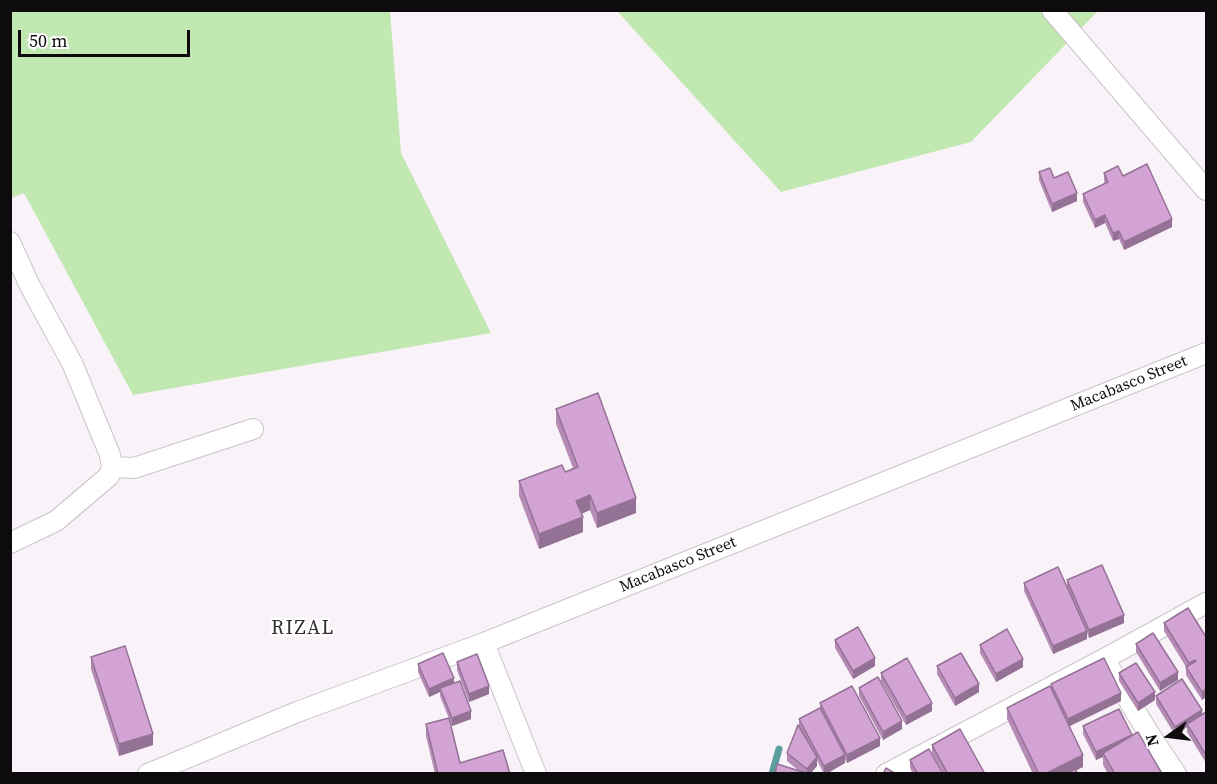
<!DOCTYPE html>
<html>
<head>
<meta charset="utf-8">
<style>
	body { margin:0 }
	#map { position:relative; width:1217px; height:784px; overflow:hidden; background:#f9f3f9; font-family:"Source Serif 4",serif }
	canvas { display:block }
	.frame { position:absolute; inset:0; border:12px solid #0d0b0d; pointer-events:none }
	.north { position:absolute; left:1139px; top:706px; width:60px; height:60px; -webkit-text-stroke:4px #fff; paint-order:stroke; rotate:256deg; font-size:16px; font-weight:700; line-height:24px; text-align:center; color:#0d0b0d }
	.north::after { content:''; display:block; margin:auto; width:21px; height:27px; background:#0d0b0d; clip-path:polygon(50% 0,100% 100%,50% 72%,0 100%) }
	.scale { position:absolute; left:18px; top:30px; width:172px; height:27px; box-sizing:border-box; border:3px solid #0d0b0d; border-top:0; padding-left:8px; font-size:18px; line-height:21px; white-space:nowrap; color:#0d0b0d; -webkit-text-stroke:4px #fff; paint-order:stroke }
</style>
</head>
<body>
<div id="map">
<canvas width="1217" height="784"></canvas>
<div class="frame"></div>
<div class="north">N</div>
<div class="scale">50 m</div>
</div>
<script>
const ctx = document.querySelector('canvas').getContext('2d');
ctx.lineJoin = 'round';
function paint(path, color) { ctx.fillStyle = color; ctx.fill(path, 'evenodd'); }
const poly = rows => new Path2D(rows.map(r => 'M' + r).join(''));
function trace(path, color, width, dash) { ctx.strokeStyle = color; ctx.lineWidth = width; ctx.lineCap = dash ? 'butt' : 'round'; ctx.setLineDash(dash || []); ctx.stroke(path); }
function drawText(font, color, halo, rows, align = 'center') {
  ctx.font = font + ' "Source Serif 4",serif'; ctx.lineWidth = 4.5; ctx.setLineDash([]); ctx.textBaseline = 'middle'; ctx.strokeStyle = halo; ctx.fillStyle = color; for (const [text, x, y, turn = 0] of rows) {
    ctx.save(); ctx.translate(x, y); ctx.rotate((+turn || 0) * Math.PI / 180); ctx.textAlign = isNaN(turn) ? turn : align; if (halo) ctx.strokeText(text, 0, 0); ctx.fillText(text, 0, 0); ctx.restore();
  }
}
paint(poly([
	[11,10,390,11,401,153,491,333,133,395,24,193,11,198],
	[617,11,1098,11,971,142,781,192]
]), '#c1e8b1');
trace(poly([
	[772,774,779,749]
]), '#5c9d9f', 7);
const minor = poly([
	[1052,10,1206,190],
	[10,242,29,284,73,365,110,455,112,467,109,476,56,521,10,543],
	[112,467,134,468,253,429],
	[484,643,536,774],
	[1104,659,1146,729,1176,774],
	[148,774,297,712,484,643,1206,353],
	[886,774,1104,659,1206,603]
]);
trace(minor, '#c9c4c9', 22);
trace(minor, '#fff', 20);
paint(poly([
	[1039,172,1054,178,1077,201,1052,212,1039,180],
	[1104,173,1123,176,1172,227,1124,250,1119,239,1113,241,1105,223,1095,228,1083,202,1083,194,1105,184,1104,181],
	[556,409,636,513,597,528,590,510,581,514,583,532,539,549,519,496,519,481,565,472,573,468,556,424],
	[1067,580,1124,623,1089,638,1087,633,1087,639,1053,654,1024,591,1024,583,1067,588],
	[1164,623,1206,637,1206,697,1202,700,1186,675,1186,667,1164,631],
	[835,640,875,666,853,679,835,648],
	[1136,644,1178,680,1160,691,1136,652],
	[980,645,1023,667,996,682,980,653],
	[91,657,153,745,119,756,91,669],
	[457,662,489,694,469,702,457,670],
	[418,664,454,683,471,719,452,726,440,696,440,692,429,697,418,672],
	[937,666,979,692,955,706,937,674],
	[881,673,932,711,906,725,881,681],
	[1119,673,1155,700,1138,711,1119,681],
	[1051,684,1121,701,1069,726,1083,767,1076,770,1078,774,1033,774,1007,719,1007,708,1051,688],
	[859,688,902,729,883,740,859,696],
	[1156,696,1202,715,1206,712,1206,763,1187,732,1187,727,1175,735,1156,704],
	[820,703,880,746,847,763,845,759,845,763,826,774,824,774,817,760,817,766,810,774,775,774,799,771,787,761,787,753,799,727,799,719,820,709],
	[426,724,460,763,510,774,435,774,426,736],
	[1083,726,1132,735,1162,774,1108,774,1103,765,1103,757,1096,760,1083,734],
	[932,745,985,774,944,774,932,753],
	[910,760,943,774,913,774,910,768]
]), '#b68cb7');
paint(poly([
	[1077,193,1077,201,1052,212,1052,204],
	[1105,215,1105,223,1095,228,1095,220],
	[1172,219,1172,227,1124,250,1124,242],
	[1119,231,1119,239,1113,241,1113,233],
	[590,495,590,510,576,516,576,501],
	[636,498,636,513,597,528,597,513],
	[583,517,583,532,539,549,539,534],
	[1124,615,1124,623,1089,638,1089,630],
	[1087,631,1087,639,1053,654,1053,646],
	[875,658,875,666,853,679,853,671],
	[1023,659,1023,667,996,682,996,674],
	[1178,672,1178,680,1160,691,1160,683],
	[454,678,454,686,440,688,440,692,429,697,429,689],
	[979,684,979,692,955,706,955,698],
	[489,686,489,694,469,702,469,694],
	[1206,689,1206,697,1202,700,1202,692],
	[1155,692,1155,700,1138,711,1138,703],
	[1121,693,1121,701,1068,727,1068,719],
	[932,703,932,711,906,725,906,717],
	[1202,710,1202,718,1187,724,1187,727,1175,735,1175,727],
	[471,711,471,719,452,726,452,718],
	[902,721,902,729,883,740,883,732],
	[153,734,153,745,119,756,119,744],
	[1132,735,1132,744,1103,753,1103,757,1096,760,1096,752],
	[880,738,880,746,847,763,847,755],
	[845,755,845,763,826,774,824,774,824,766],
	[1083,755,1083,767,1069,774,1045,774],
	[817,757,817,766,810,774,807,774,807,769]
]), '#947295');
const building = poly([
	[1147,164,1172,219,1124,242,1119,231,1113,233,1105,215,1095,220,1083,194,1108,182,1104,173,1118,166,1123,176,1147,164],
	[1050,168,1054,178,1068,172,1077,193,1052,204,1039,172,1050,168],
	[598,393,636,498,597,513,590,495,576,501,583,517,539,534,519,481,562,465,565,472,578,467,556,409,598,393],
	[1102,565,1124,615,1089,630,1067,580,1102,565],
	[1058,567,1087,631,1053,646,1024,583,1058,567],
	[1188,608,1206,637,1206,689,1202,692,1186,667,1196,661,1195,660,1189,663,1164,623,1188,608],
	[858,627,875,658,853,671,835,640,858,627],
	[1007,629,1023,659,996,674,980,645,1007,629],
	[1153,633,1178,672,1160,683,1136,644,1153,633],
	[125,646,153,734,119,744,91,657,125,646],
	[443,653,454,678,429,689,418,664,443,653],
	[961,653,979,684,955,698,937,666,961,653],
	[477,654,489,686,469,694,457,662,477,654],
	[907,658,932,703,906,717,881,673,907,658],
	[1104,658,1121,693,1068,719,1051,684,1104,658],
	[1136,663,1155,692,1138,703,1119,673,1136,663],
	[878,677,902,721,883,732,859,688,878,677],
	[1182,679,1202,710,1175,727,1156,696,1182,679],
	[460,681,471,711,452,718,440,688,460,681],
	[852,686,880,738,847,755,820,703,852,686],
	[1050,686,1083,755,1045,774,1039,774,1007,708,1050,686],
	[820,708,845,755,824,766,799,719,820,708],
	[1119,709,1132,735,1096,752,1083,726,1119,709],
	[1206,712,1206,755,1187,724,1206,712],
	[449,718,460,763,503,750,510,774,438,774,426,724,449,718],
	[798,725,817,757,807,769,787,753,798,725],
	[960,729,985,774,948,774,932,745,960,729],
	[1138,732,1162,774,1115,774,1103,753,1138,732],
	[929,749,943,774,918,774,910,760,929,749],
	[777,764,806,773,805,774,775,774,777,764],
	[886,768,896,774,883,774,886,768],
	[1075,769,1078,774,1067,774,1075,769]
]);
paint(building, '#d4a3d5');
trace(building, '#947295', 1.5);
drawText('16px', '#0d0b0d', '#fff', [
	["Macabasco Street",1129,384,-22],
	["Macabasco Street",678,565,-22]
]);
ctx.letterSpacing = '1.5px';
drawText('20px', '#322d32', '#fff', [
	["RIZAL",303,629]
]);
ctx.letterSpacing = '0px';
</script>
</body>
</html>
